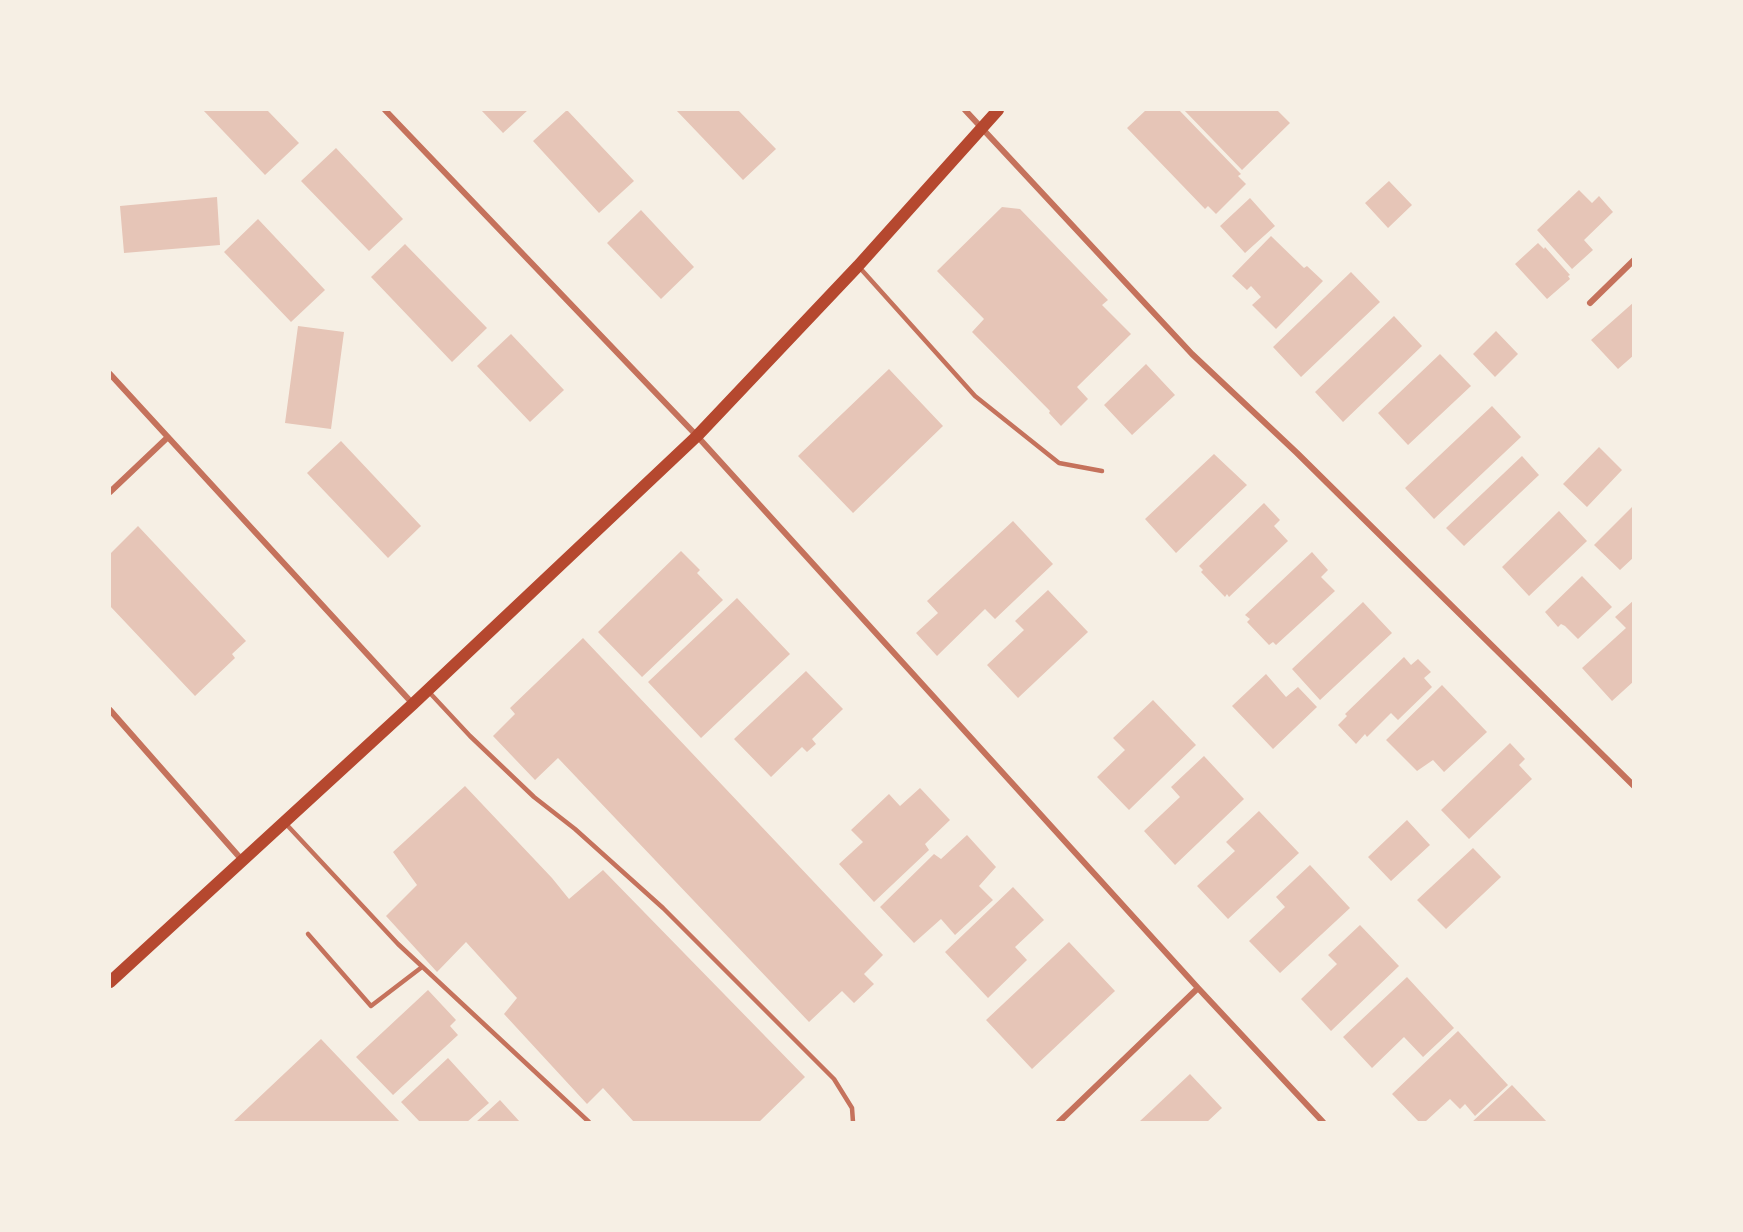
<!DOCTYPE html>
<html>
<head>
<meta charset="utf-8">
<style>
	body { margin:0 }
	#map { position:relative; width:1743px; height:1232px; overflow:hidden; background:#f6efe4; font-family:Spectral,serif }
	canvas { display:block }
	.frame { position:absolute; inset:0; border:111px solid #f6efe4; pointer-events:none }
</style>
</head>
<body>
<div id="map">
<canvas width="1743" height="1232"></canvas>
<div class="frame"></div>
</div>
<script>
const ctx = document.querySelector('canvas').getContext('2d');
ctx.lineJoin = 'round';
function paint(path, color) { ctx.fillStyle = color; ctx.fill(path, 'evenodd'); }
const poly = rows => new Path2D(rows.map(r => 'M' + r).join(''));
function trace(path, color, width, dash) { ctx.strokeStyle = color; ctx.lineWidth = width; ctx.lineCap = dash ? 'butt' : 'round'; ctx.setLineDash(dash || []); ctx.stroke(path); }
paint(poly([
	[203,110,267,110,299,143,265,175],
	[481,110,528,110,503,133],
	[567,110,634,181,599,213,533,141],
	[676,110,738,110,776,149,743,180],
	[1146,110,1179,110,1241,174,1238,176,1246,184,1216,214,1208,206,1205,209,1127,128],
	[1184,110,1277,110,1290,123,1242,170],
	[336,148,403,219,369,251,301,181],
	[1389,181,1412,205,1388,228,1365,203],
	[1579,190,1592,203,1599,196,1613,212,1584,240,1593,250,1572,269,1537,230],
	[217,197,220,245,124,253,120,206],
	[1250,198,1275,226,1245,253,1220,226],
	[1002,207,1020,209,1108,300,1102,305,1131,334,1077,387,1088,399,1061,426,1049,413,1050,411,972,332,984,319,937,271],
	[641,210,694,267,661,299,607,243],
	[258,219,325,290,291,322,224,252],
	[1271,236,1304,268,1307,266,1323,281,1276,329,1252,305,1261,297,1251,286,1247,290,1232,276],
	[1538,243,1544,249,1545,247,1570,275,1568,276,1570,279,1547,299,1515,264],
	[405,244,487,328,452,362,371,277],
	[1351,272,1380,302,1301,377,1273,347],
	[1634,302,1634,355,1618,369,1591,340],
	[1394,316,1422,346,1343,422,1315,392],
	[298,326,344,332,331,429,285,423],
	[1496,331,1518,354,1495,377,1473,354],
	[511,334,564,390,530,422,477,366],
	[1440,354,1471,386,1408,445,1378,413],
	[1146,364,1175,395,1132,435,1104,405],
	[889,369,943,426,853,513,798,456],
	[1492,406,1521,437,1434,519,1405,488],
	[341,441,421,526,388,558,307,473],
	[1599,447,1622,470,1587,507,1563,484],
	[1214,454,1247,485,1176,553,1145,519],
	[1522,456,1539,475,1464,546,1446,528],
	[1264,503,1280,520,1274,526,1288,541,1229,597,1227,594,1225,597,1201,572,1203,570,1199,566],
	[1634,505,1634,557,1620,570,1594,545],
	[1559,511,1587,541,1529,596,1502,567],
	[1013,521,1053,564,995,619,985,609,937,656,916,633,938,613,927,601],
	[138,526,246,641,232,654,235,658,195,696,110,606,110,554],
	[681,551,700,570,697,573,723,600,642,677,598,632],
	[1312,552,1328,570,1321,577,1335,591,1276,645,1273,642,1269,645,1247,622,1250,619,1245,615],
	[1582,576,1612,607,1578,639,1565,626,1561,624,1558,627,1545,612],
	[1048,590,1088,632,1018,698,987,665,1024,630,1015,621],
	[737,598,790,654,701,738,648,682],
	[1634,600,1634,681,1612,701,1582,668,1626,628,1615,617],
	[1363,602,1392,633,1320,700,1292,669],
	[583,638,883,955,864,974,874,984,854,1003,842,991,809,1022,558,758,535,780,493,736,515,714,510,708],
	[1404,657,1411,665,1418,659,1431,672,1424,678,1432,687,1398,720,1391,713,1367,737,1365,734,1356,744,1338,725,1347,716,1345,714],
	[806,671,843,709,812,739,816,744,807,752,802,747,771,777,734,739],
	[1266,674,1286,697,1298,687,1317,707,1273,749,1232,706],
	[1442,685,1487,732,1444,772,1433,760,1417,771,1386,740],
	[1153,700,1196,745,1129,810,1097,777,1125,750,1113,738],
	[1510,743,1525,759,1519,765,1532,779,1469,839,1441,810],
	[1204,756,1244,799,1175,865,1144,831,1180,797,1171,787],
	[465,786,552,878,569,899,603,870,805,1077,759,1122,634,1122,603,1088,587,1104,504,1014,517,998,466,942,437,972,386,916,417,885,393,852],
	[920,788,950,820,925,844,929,850,874,902,839,864,863,842,851,830,889,794,900,806],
	[1259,811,1299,853,1228,919,1197,886,1235,851,1226,842],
	[1407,820,1430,845,1391,881,1368,857],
	[967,835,996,867,979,886,993,900,955,935,941,919,914,943,880,907,934,854,941,859],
	[1473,848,1501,877,1446,929,1417,900],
	[1310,865,1350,908,1280,973,1249,941,1285,907,1276,897],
	[1013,887,1044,920,1015,947,1027,960,988,998,945,952],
	[1360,925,1399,966,1331,1031,1301,999,1337,964,1328,955],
	[1069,942,1115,991,1032,1069,986,1020],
	[1407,977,1454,1028,1423,1057,1404,1037,1372,1068,1343,1037],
	[428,990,456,1020,450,1026,458,1035,393,1095,356,1057],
	[1458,1031,1508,1085,1475,1116,1465,1104,1460,1109,1450,1099,1425,1122,1419,1122,1392,1094],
	[321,1039,400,1122,233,1122],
	[448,1058,489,1103,467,1122,420,1122,401,1102],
	[1190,1074,1222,1108,1207,1122,1139,1122],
	[1512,1085,1547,1122,1472,1122],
	[500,1100,520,1122,476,1122]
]), '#e6c5b7');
trace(poly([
	[860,268,975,396,1059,463,1102,471],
	[429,692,470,736,534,797,575,829,663,908,834,1079,852,1108,853,1122],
	[286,824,398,944,589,1122],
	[308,934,371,1006,422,967]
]), '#c5725c', 4.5);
trace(poly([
	[385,110,697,436,1198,988,1323,1122],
	[965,110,1192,354,1297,453,1634,786],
	[1590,303,1634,260],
	[110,374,413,704],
	[110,492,168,437],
	[110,710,242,860],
	[1059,1122,1198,988]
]), '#c5725c', 6);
trace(poly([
	[110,982,413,704,697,436,858,266,998,110]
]), '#b5482f', 12);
</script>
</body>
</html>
